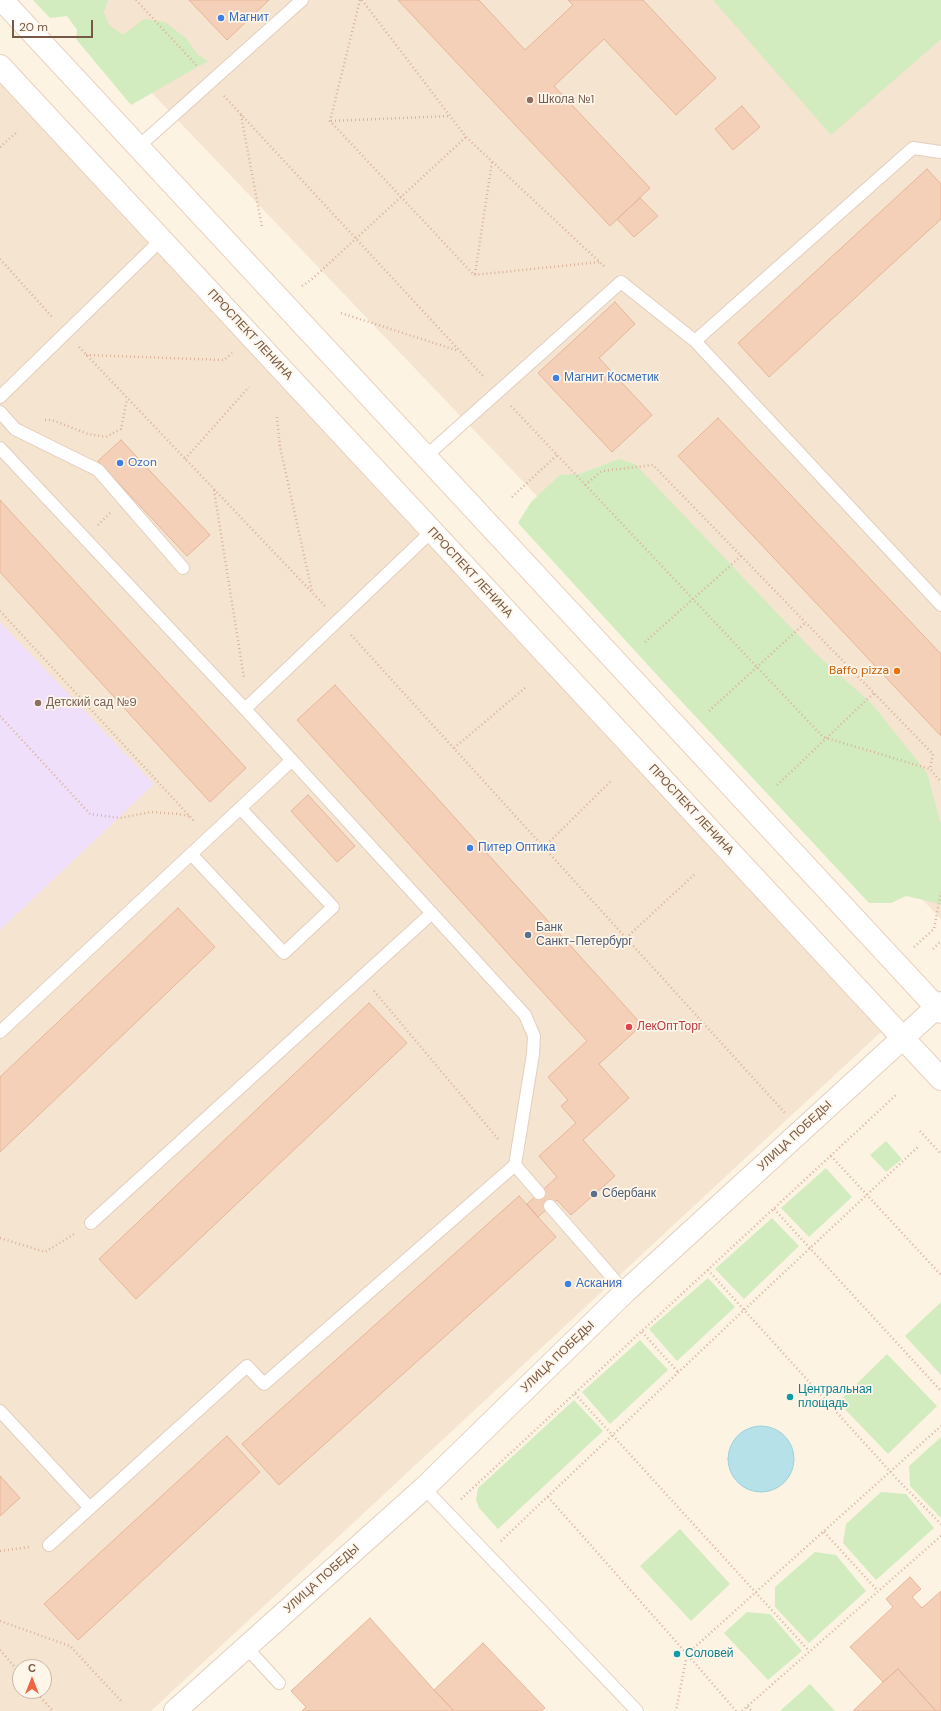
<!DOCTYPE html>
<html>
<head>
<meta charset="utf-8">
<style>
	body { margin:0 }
	#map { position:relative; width:941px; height:1711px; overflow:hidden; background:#fdf3e2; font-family:"DM Sans",sans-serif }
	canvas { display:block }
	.north { position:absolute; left:12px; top:1659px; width:40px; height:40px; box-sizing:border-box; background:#fff6ea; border:1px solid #c9b7a9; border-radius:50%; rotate:0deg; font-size:11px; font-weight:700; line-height:16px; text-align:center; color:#775847 }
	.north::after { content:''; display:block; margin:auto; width:14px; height:18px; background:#ee6541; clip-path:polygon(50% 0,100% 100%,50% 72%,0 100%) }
	.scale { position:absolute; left:12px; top:20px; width:81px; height:18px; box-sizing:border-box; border:2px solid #775847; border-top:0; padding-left:5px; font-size:12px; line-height:14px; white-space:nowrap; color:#775847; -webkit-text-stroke:3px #fff6ea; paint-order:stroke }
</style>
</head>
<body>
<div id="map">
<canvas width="941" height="1711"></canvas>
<div class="north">С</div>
<div class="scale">20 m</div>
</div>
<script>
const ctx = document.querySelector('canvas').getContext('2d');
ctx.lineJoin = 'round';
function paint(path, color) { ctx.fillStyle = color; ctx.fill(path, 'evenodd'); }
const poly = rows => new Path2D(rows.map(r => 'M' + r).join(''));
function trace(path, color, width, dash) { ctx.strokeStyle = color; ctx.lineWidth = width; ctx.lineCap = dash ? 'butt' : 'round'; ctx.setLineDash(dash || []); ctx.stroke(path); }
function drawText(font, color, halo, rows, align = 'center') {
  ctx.font = font + ' "DM Sans",sans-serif'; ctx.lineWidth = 3.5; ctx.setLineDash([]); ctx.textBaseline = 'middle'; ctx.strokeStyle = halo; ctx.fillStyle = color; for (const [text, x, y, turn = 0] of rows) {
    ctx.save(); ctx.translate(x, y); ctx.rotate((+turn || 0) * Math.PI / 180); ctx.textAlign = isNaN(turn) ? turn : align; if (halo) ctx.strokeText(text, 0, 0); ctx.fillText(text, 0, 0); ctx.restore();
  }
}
paint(poly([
	[63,0,941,0,941,919],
	[0,77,881,1032,151,1711,0,1711],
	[20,1667,44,1667,44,1691,20,1691]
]), '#f5e4d0');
paint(poly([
	[0,622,154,784,0,930]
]), '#f0dffa');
paint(poly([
	[33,0,108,0,104,12,109,25,123,35,144,19,165,22,187,39,197,54,208,61,131,105,76,39,77,30,67,16,50,18],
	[713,0,941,0,941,39,831,135],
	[619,459,635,464,816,654,872,704,927,773,941,824,941,904,906,896,891,903,869,903,668,687,518,523,531,502,560,475,579,474],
	[886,1141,902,1159,886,1172,870,1155],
	[826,1168,852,1197,809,1237,781,1208],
	[772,1218,799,1246,744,1299,715,1269],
	[708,1278,735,1307,677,1361,649,1329],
	[941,1302,941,1375,905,1336],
	[640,1340,668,1370,610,1424,582,1392],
	[887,1354,937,1406,888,1454,838,1402],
	[574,1400,603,1431,498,1529,479,1508,476,1500,478,1488],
	[941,1437,941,1518,910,1486,909,1466],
	[881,1492,906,1494,934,1528,876,1580,843,1543,846,1524],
	[680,1529,730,1584,691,1621,640,1566],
	[815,1552,836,1555,866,1591,809,1643,775,1607,775,1587],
	[747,1612,770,1614,802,1651,768,1680,724,1633],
	[810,1684,835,1711,780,1711]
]), '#d2ecc0');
const water = poly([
	'728 1459a33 33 0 1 1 66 0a33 33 0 1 1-66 0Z'
]);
paint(water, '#b6e1e8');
trace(water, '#9bd1da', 1);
const building = poly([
	[189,0,269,0,227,40,189,0],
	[398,0,479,0,525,50,573,5,568,0,643,0,716,78,676,115,604,39,554,86,650,188,610,226,398,0],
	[742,106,760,127,733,150,715,129,742,106],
	[927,169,941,184,941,219,769,377,738,343,927,169],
	[640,198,658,216,634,237,617,219,640,198],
	[615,302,635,324,599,358,652,415,612,452,538,373,615,302],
	[718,418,941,654,941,736,678,456,718,418],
	[121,440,210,535,187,556,98,461,121,440],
	[0,500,246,768,210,802,0,572,0,500],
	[335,685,642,1025,599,1064,629,1098,583,1140,615,1176,571,1215,557,1200,538,1217,527,1204,557,1177,539,1156,576,1123,561,1106,568,1100,548,1077,587,1041,297,720,335,685],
	[308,795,355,846,337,862,291,811,308,795],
	[178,908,215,947,0,1152,0,1077,178,908],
	[369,1003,407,1043,136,1299,99,1259,369,1003],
	[519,1196,556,1237,279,1485,242,1444,519,1196],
	[227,1436,260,1472,78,1640,44,1604,227,1436],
	[0,1476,20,1498,0,1516,0,1476],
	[910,1577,921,1589,912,1597,922,1608,941,1591,941,1711,936,1711,898,1669,883,1682,850,1647,893,1607,886,1599,910,1577],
	[370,1618,434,1690,454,1711,302,1711,306,1707,291,1691,370,1618],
	[483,1643,545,1708,541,1711,454,1711,434,1690,483,1643],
	[898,1669,936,1711,853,1711,883,1682,898,1669]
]);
paint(building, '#f4d0b8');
trace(building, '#e8b598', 1);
const service = poly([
	[138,147,302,0],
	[695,341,913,148,941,152],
	[0,397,161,240],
	[0,412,15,429,98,470,183,568],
	[0,448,245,709,525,1015,534,1036,533,1054,515,1165,539,1193],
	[425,457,621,282,695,341,941,605],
	[245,709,432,531],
	[191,854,284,953,333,907,240,808],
	[0,1032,292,760],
	[550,1206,625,1292],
	[91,1223,432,913],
	[0,1411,90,1508],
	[424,1488,637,1711],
	[49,1545,247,1366,264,1384,515,1165],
	[246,1647,279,1683]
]);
const minor = poly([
	[175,1711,424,1488,625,1292,941,1003]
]);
const secondary = poly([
	[2,0,941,1012],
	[0,66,941,1079]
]);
trace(service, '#e2cfbd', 14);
trace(minor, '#e2cfbd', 24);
trace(secondary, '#ead1bd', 24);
trace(poly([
	[136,0,198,67],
	[360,0,330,121,474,275,600,262],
	[362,0,466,137,606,268],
	[224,96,484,377],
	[241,115,262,227],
	[331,121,450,116],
	[0,147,16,133],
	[0,259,53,318],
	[475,274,492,162],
	[302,286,311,280,466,137],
	[341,313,459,351],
	[79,347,325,606],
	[86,355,224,360,232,353],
	[511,406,823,737,930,769,941,782],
	[277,417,280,447,312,591],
	[45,420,52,420,88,434,106,437,121,429,127,399],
	[185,459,249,387],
	[585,485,602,471,653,465,933,754,930,769],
	[214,490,244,678],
	[512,497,557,455],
	[98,525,110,513],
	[0,611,195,822],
	[351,635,785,1113],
	[645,642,741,556],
	[709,711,805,623],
	[0,716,90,814,120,818,151,812,179,814,191,817],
	[454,748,525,688],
	[777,785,874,693],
	[544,847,611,781],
	[626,938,696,873],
	[914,947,934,929,941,892],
	[933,949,941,941],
	[374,991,498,1139],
	[920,1131,941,1154],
	[831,1156,941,1275],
	[774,1209,941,1391],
	[0,1238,45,1252,76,1233],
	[708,1270,896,1478,941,1524],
	[642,1332,678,1372],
	[575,1394,809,1651],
	[548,1497,687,1654,676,1711],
	[461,1499,896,1095],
	[824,1532,878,1591],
	[501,1541,744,1310,919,1146],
	[0,1551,29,1547],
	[0,1621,70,1646,123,1703],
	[0,1650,20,1673],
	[35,1691,53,1711],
	[747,1707,752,1711],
	[736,1711,687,1654,941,1426],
	[742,1711,941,1536]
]), '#d9b39c', 2.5, [1, 3]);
trace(service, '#fff', 12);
trace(minor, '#fff', 22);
trace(secondary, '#fff', 22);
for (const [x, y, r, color] of [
	[221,18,4,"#3f7fe0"],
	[530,100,4,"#8d6e63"],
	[556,378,4,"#3f7fe0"],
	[120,463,4,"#3f7fe0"],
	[897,671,4,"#e8710a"],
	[38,703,4,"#8d6e63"],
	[470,848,4,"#3f7fe0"],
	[528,935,4,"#5c6f8a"],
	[629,1027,4,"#e0444e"],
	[594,1194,4,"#5c6f8a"],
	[568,1284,4,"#3f7fe0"],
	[790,1397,4,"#0f9aa8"],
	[677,1654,4,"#0f9aa8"]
]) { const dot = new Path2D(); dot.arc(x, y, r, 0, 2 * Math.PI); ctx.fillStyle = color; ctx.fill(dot); trace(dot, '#fff6ea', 1.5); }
drawText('12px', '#366cbe', '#fff6ea', [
	["Магнит",229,18],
	["Магнит Косметик",564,378],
	["Ozon",128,463],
	["Питер Оптика",478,848],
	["Аскания",576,1284]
], 'left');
drawText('12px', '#785e54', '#fff6ea', [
	["Школа №1",538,100],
	["Детский сад №9",46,703]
], 'left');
drawText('12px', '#775847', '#fff6ea', [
	["ПРОСПЕКТ ЛЕНИНА",250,335,47],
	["ПРОСПЕКТ ЛЕНИНА",470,573,47],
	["ПРОСПЕКТ ЛЕНИНА",691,810,47],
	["УЛИЦА ПОБЕДЫ",795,1136,-43],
	["УЛИЦА ПОБЕДЫ",558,1357,-44],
	["УЛИЦА ПОБЕДЫ",322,1579,-42]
]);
drawText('12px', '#c56008', '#fff6ea', [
	["Baffo pizza",889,671]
], 'right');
drawText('12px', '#4e5e75', '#fff6ea', [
	["Банк",536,928],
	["Санкт-Петербург",536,942],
	["Сбербанк",602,1194]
], 'left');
drawText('12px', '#be3a42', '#fff6ea', [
	["ЛекОптТорг",637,1027]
], 'left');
drawText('12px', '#0d838f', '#fff6ea', [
	["Центральная",798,1390],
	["площадь",798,1404],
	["Соловей",685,1654]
], 'left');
</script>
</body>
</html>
